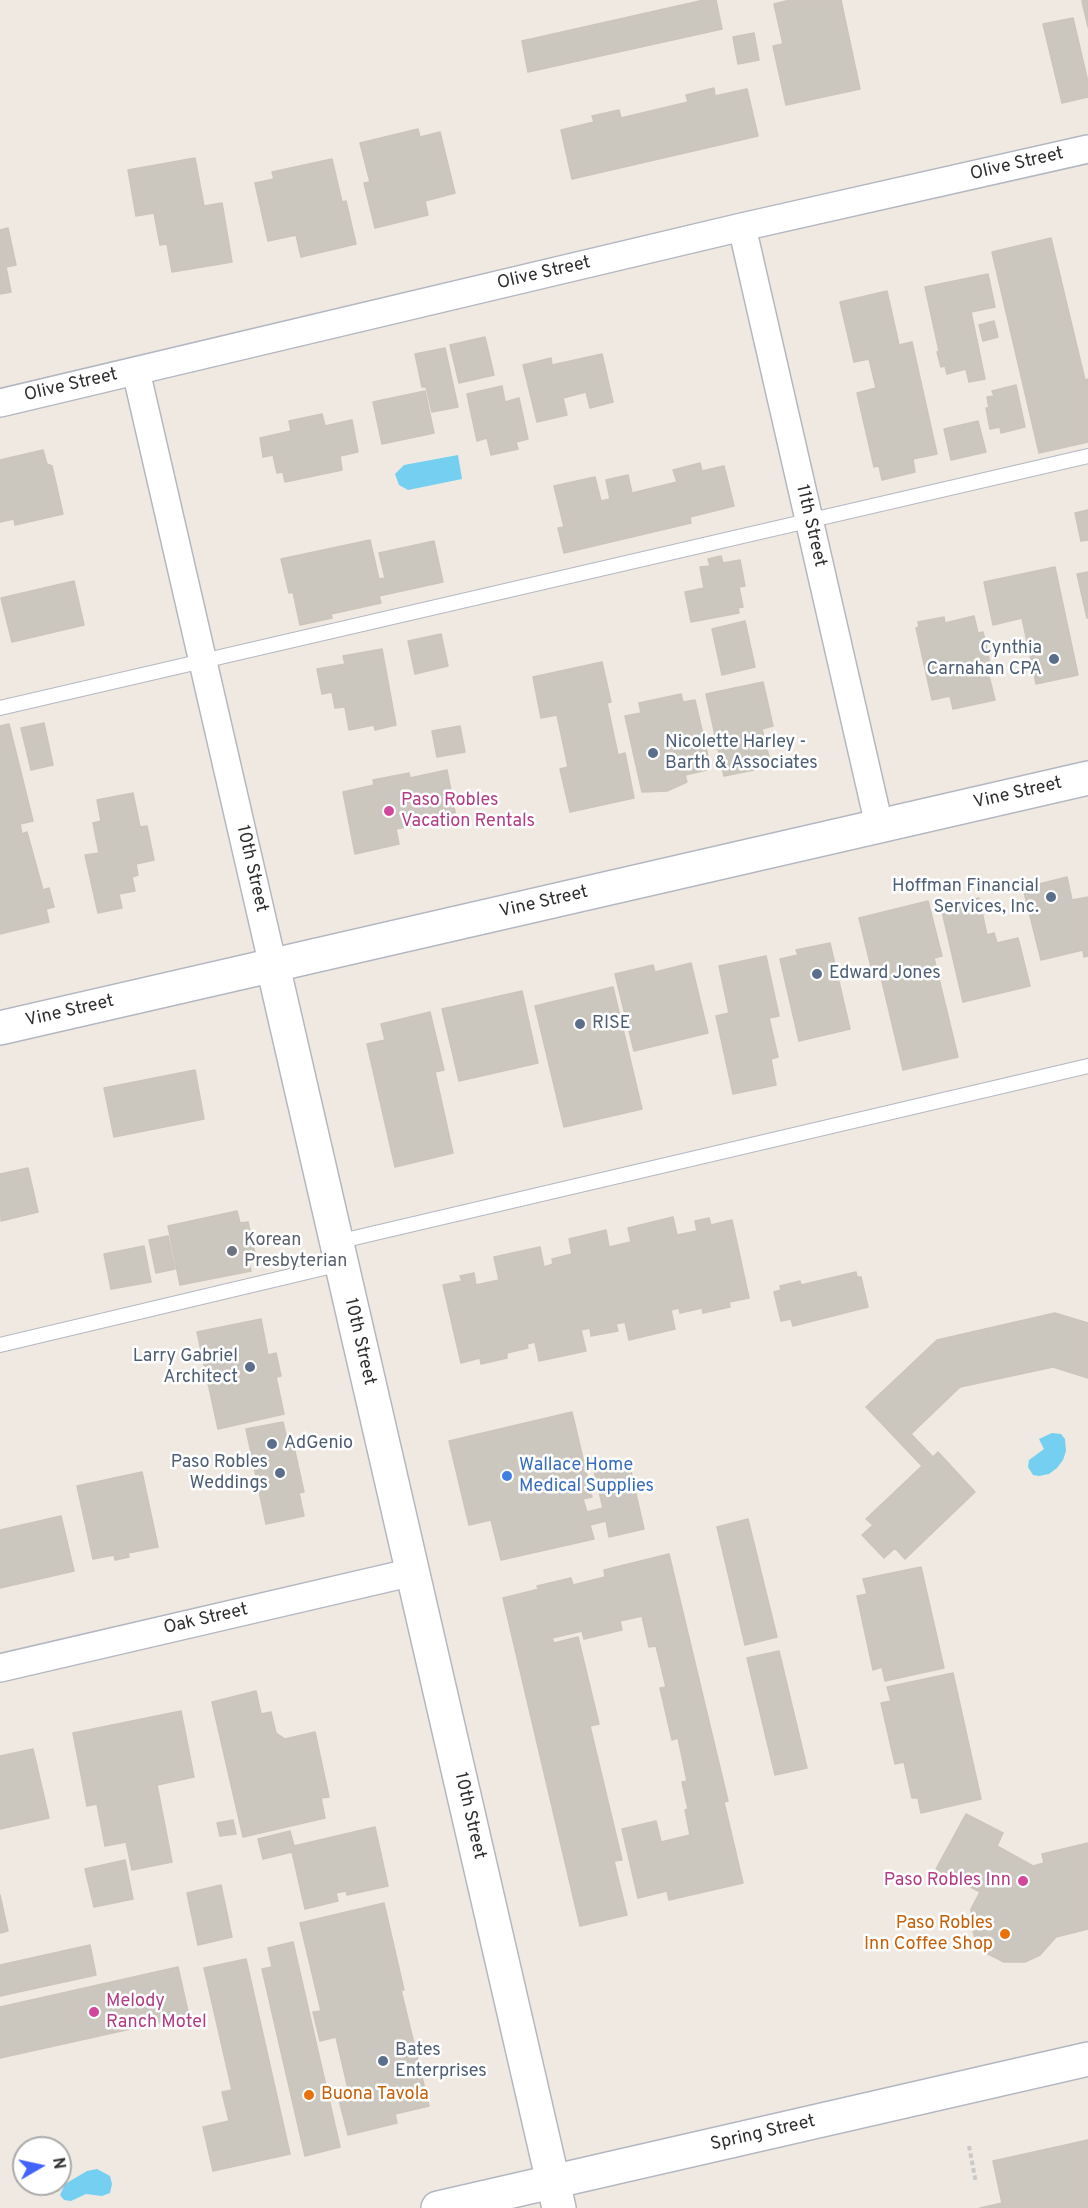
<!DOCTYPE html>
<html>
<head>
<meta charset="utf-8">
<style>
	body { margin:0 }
	#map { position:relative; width:1088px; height:2208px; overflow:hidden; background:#efe9e1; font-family:Overpass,sans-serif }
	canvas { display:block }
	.north { position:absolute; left:12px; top:2136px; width:60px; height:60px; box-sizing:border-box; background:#fff; border:2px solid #ababab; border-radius:50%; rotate:81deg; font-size:16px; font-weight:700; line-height:24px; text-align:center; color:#2e2e2e }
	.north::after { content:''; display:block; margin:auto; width:21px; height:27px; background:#4264fb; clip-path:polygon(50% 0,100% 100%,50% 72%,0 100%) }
</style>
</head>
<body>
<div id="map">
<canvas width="1088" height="2208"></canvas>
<div class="north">N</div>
</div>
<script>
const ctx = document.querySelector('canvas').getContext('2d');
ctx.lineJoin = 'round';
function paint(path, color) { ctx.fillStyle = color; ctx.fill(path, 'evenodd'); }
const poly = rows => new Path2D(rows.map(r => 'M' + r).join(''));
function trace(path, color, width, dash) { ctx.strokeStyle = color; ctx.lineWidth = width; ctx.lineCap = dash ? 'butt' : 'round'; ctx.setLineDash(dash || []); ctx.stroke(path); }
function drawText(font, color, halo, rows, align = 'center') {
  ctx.font = font + ' Overpass,sans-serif'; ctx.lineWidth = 5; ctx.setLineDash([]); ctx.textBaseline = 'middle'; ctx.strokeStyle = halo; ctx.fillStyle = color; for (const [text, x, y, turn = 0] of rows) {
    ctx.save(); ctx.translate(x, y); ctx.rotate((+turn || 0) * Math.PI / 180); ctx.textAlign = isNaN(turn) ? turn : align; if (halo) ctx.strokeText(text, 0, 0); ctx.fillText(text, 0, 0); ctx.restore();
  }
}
paint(poly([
	[458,455,462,479,408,490,399,485,395,474,404,465],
	[1052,1433,1061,1434,1065,1439,1066,1451,1063,1460,1057,1468,1049,1474,1039,1476,1033,1475,1028,1467,1029,1460,1044,1449,1039,1439],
	[97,2169,110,2176,112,2184,110,2193,102,2196,86,2194,71,2201,64,2200,60,2195,65,2184,87,2171]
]), '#75cff0');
const building = poly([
	[704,0,716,0,722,29,528,72,522,41,704,0],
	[790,0,841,0,860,89,786,105,773,46,783,44,774,4,790,0],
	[1088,0,1088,27,1082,1,1088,0],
	[1073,18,1088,82,1088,97,1062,103,1043,24,1073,18],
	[754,33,759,60,738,64,733,37,754,33],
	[714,88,715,96,747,89,758,136,572,179,561,130,594,122,592,116,619,110,621,118,688,102,686,95,714,88],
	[418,129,420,137,440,132,455,193,425,201,428,215,375,228,364,183,370,182,360,143,418,129],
	[195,158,204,206,222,203,232,262,172,272,167,244,160,245,154,213,136,216,128,170,195,158],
	[332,159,342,202,346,201,356,244,301,257,296,235,268,241,255,183,274,179,272,172,332,159],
	[8,228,16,265,6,267,11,292,0,294,0,230,8,228],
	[1051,238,1085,380,1088,379,1088,442,1039,453,992,252,1051,238],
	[988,274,995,307,971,312,985,379,969,382,966,369,947,374,945,366,941,367,937,352,939,351,925,287,988,274],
	[887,291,899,345,912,342,937,454,913,459,915,472,882,480,879,466,874,467,857,393,876,388,869,359,854,362,840,302,887,291],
	[994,321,998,337,983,341,979,325,994,321],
	[485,337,494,375,459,383,450,345,485,337],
	[445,348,458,407,432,412,426,387,422,387,415,354,445,348],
	[602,354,613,402,590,408,586,392,563,398,567,415,537,422,523,365,551,358,552,365,602,354],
	[1016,385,1025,427,1001,433,1000,427,990,429,986,408,989,408,987,397,994,396,992,391,1016,385],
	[502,386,505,402,519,398,528,439,516,442,518,449,491,455,487,438,477,441,467,394,502,386],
	[425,391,434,433,382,444,373,402,425,391],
	[322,414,325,426,352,420,358,452,340,456,342,470,285,482,283,472,277,473,273,455,263,457,260,438,291,431,289,421,322,414],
	[978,421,986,452,951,460,944,429,978,421],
	[43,450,47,464,52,466,63,514,15,525,14,519,0,522,0,460,43,450],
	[700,463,702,471,724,466,734,506,690,517,691,523,564,553,558,528,564,527,554,486,595,477,601,501,610,499,606,480,628,475,632,493,677,482,673,470,700,463],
	[1088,510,1088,540,1081,541,1075,513,1088,510],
	[370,540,379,579,385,578,379,553,434,541,443,582,379,596,381,603,331,614,332,618,300,625,293,592,289,593,281,559,370,540],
	[721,556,723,563,740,560,745,586,739,587,743,607,738,608,739,613,691,622,685,592,704,588,700,567,710,566,708,559,721,556],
	[1055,567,1078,675,1036,684,1022,618,993,625,984,582,1055,567],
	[1088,572,1088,618,1087,618,1077,574,1088,572],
	[74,581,84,625,12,642,1,598,74,581],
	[974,616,978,633,983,632,990,663,986,664,995,700,953,709,950,696,932,700,916,628,919,627,918,622,944,617,945,623,974,616],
	[745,621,755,667,722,675,712,629,745,621],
	[441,634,448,666,415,674,408,641,441,634],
	[382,649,396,725,375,730,374,725,349,730,345,707,335,708,332,692,322,694,317,669,345,664,343,656,382,649],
	[602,662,611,702,607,703,618,755,625,753,634,798,570,812,560,769,568,767,557,715,541,718,533,677,602,662],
	[763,682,773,726,762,729,769,757,752,761,754,770,724,776,706,694,763,682],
	[681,694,683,702,695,700,711,769,685,775,687,782,667,791,642,792,625,716,641,713,639,703,681,694],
	[44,723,53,765,31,770,21,728,44,723],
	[9,724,33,821,20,824,22,834,27,832,43,890,49,888,54,907,46,909,49,922,0,934,0,726,9,724],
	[460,726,465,752,437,757,432,731,460,726],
	[447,770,456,817,396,829,399,844,355,854,343,792,374,785,373,780,409,773,410,778,447,770],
	[133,793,140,827,147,826,154,860,136,864,138,875,132,877,135,891,119,894,122,908,98,913,85,855,99,853,93,823,101,821,97,800,133,793],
	[1067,877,1072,900,1088,897,1088,956,1084,957,1083,950,1041,960,1023,888,1067,877],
	[979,898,987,935,994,933,997,943,1018,938,1030,986,963,1002,941,907,979,898],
	[928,901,942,956,934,958,958,1057,903,1070,880,973,873,975,859,918,928,901],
	[830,943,850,1029,799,1041,780,959,798,955,796,950,830,943],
	[766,956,779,1016,769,1018,778,1057,771,1059,776,1085,733,1094,716,1016,729,1013,719,966,766,956],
	[691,963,708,1033,634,1051,615,974,653,965,655,972,691,963],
	[613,987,642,1109,564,1127,535,1006,613,987],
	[522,991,538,1063,459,1081,442,1009,522,991],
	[430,1012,444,1070,435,1072,453,1153,395,1167,367,1044,385,1040,381,1024,430,1012],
	[195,1070,204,1119,114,1137,104,1088,195,1070],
	[28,1168,38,1212,1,1221,0,1174,28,1168],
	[237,1211,240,1223,248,1222,256,1258,248,1260,251,1271,180,1285,168,1226,237,1211],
	[673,1217,677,1235,697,1231,695,1221,709,1218,711,1225,732,1220,749,1298,729,1302,730,1307,703,1313,702,1308,680,1313,679,1308,671,1310,675,1329,629,1340,625,1322,616,1324,618,1331,591,1336,590,1328,581,1330,586,1351,539,1361,535,1342,527,1344,528,1348,507,1353,507,1358,481,1364,480,1358,461,1363,443,1285,462,1281,460,1276,474,1273,476,1285,499,1280,494,1257,540,1247,544,1267,553,1264,552,1259,572,1254,569,1239,606,1230,609,1247,631,1242,628,1228,673,1217],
	[168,1236,175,1269,156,1273,149,1240,168,1236],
	[144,1246,151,1282,111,1289,104,1254,144,1246],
	[856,1272,857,1277,861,1277,868,1307,793,1326,791,1319,781,1321,774,1292,781,1290,780,1286,800,1281,801,1285,856,1272],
	[1055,1313,1088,1323,1088,1378,1053,1367,960,1387,911,1434,933,1457,938,1452,975,1492,905,1559,895,1548,884,1558,862,1535,873,1525,866,1519,922,1466,866,1407,937,1340,1055,1313],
	[261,1319,268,1355,276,1353,281,1376,276,1377,284,1414,218,1429,197,1332,261,1319],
	[572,1412,592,1497,583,1499,587,1512,603,1508,594,1471,629,1463,644,1529,609,1537,606,1521,590,1525,594,1539,501,1560,491,1520,469,1525,449,1441,572,1412],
	[283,1422,289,1448,294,1447,304,1492,299,1493,304,1516,266,1524,246,1429,283,1422],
	[142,1472,158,1547,128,1553,129,1557,115,1560,114,1555,93,1559,77,1486,142,1472],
	[61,1516,74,1571,0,1588,0,1530,61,1516],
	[748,1519,777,1637,745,1645,717,1527,748,1519],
	[669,1554,728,1801,724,1802,743,1883,669,1900,667,1891,638,1898,622,1829,656,1821,661,1842,690,1835,685,1810,688,1809,682,1782,687,1781,678,1738,672,1740,660,1688,666,1687,656,1646,649,1647,642,1616,620,1621,622,1630,584,1639,582,1631,552,1638,554,1643,578,1637,599,1724,590,1726,622,1860,614,1861,627,1915,580,1926,503,1598,539,1589,537,1586,571,1578,573,1585,605,1577,604,1570,669,1554],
	[921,1567,944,1668,885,1681,882,1667,873,1670,857,1596,867,1594,863,1579,921,1567],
	[779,1651,807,1768,775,1775,747,1658,779,1651],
	[953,1673,981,1799,921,1813,918,1798,912,1798,904,1762,895,1764,881,1703,891,1701,887,1687,953,1673],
	[256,1691,261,1714,271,1712,276,1733,285,1739,315,1732,329,1797,321,1798,325,1818,243,1837,212,1702,256,1691],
	[181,1711,194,1777,157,1785,172,1862,132,1870,126,1842,105,1846,97,1804,87,1806,73,1733,181,1711],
	[33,1749,49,1818,0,1829,0,1756,33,1749],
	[966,1814,1003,1833,997,1846,1033,1866,1044,1863,1042,1854,1088,1843,1088,1929,1056,1937,1040,1955,1025,1962,1004,1962,986,1953,974,1935,971,1922,971,1909,980,1892,936,1869,966,1814],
	[233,1820,236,1834,220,1836,217,1823,233,1820],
	[375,1827,388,1886,347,1895,346,1891,336,1893,338,1901,305,1909,292,1852,263,1859,258,1839,290,1831,294,1846,375,1827],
	[125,1860,133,1899,94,1907,85,1869,125,1860],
	[221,1885,232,1937,198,1945,187,1893,221,1885],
	[0,1895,8,1931,0,1933,0,1895],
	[384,1903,404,1990,401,1990,429,2106,395,2114,397,2123,348,2135,338,2096,349,2093,336,2037,320,2041,313,2012,321,2011,300,1923,384,1903],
	[293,1942,340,2147,305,2156,262,1969,272,1967,268,1948,293,1942],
	[90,1945,96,1975,0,1996,0,1965,90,1945],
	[246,1959,290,2154,213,2171,203,2127,229,2121,222,2092,232,2090,204,1968,246,1959],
	[178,1967,189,2016,0,2058,0,2007,178,1967],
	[1088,2140,1088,2208,980,2208,1002,2203,993,2161,1088,2140]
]);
paint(building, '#cbc7bf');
trace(building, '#cbc5ba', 1.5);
const lane = poly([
	[0,708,1088,456],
	[337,1242,1088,1066],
	[0,1345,341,1264]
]);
const street = poly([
	[742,227,879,825],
	[136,371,273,966],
	[0,403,742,227,1088,149],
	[0,1668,413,1572]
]);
const secondary = poly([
	[273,966,559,2208],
	[0,1028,1088,778],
	[438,2208,1088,2059]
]);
trace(lane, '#b4b7c1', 16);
trace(street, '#b4b7c1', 30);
trace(secondary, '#b4b7c1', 36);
trace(poly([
	[969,2146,976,2183]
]), '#c9c9c9', 4, [4.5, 3]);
trace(lane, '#fff', 14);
trace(street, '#fff', 27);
trace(secondary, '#fff', 33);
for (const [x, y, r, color] of [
	[1054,659,6,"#5c6f8a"],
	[653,753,6,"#5c6f8a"],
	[389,811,6,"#d1479c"],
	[1051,897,6,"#5c6f8a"],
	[817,974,6,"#5c6f8a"],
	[580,1024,6,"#5c6f8a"],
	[232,1251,6,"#6b7280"],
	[250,1367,6,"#5c6f8a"],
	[272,1444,6,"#5c6f8a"],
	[280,1473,6,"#5c6f8a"],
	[507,1476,6,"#3f7fe0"],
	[1023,1881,6,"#d1479c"],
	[1005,1934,6,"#e8710a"],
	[94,2012,6,"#d1479c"],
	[383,2061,6,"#5c6f8a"],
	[309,2095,6,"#e8710a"]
]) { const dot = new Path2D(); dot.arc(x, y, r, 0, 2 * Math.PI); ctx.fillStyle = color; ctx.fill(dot); trace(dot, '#fff', 2); }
drawText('18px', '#2e2e2e', '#fff', [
	["Olive Street",1017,165,-13],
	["Olive Street",544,274,-13],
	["Olive Street",71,386,-13],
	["11th Street",810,526,77],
	["Vine Street",1018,794,-13],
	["10th Street",251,869,77],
	["Vine Street",544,903,-13],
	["Vine Street",70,1012,-13],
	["10th Street",359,1342,77],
	["Oak Street",206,1620,-13],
	["10th Street",469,1816,77],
	["Spring Street",763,2134,-13]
]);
drawText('18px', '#4e5e75', '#fff', [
	["Cynthia",1042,649,"right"],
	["Carnahan CPA",1042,670,"right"],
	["Nicolette Harley -",665,743],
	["Barth & Associates",665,764],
	["Hoffman Financial",1039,887,"right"],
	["Services, Inc.",1039,908,"right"],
	["Edward Jones",829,974],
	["RISE",592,1024],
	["Larry Gabriel",238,1357,"right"],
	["Architect",238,1378,"right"],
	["AdGenio",284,1444],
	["Paso Robles",268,1463,"right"],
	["Weddings",268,1484,"right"],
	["Bates",395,2051],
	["Enterprises",395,2072]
], 'left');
drawText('18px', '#b23c85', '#fff', [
	["Paso Robles",401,801],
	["Vacation Rentals",401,822],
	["Paso Robles Inn",1011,1881,"right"],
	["Melody",106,2002],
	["Ranch Motel",106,2023]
], 'left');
drawText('18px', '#5b616d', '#fff', [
	["Korean",244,1241],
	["Presbyterian",244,1262]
], 'left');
drawText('18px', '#366cbe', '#fff', [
	["Wallace Home",519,1466],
	["Medical Supplies",519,1487]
], 'left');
drawText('18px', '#c56008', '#fff', [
	["Paso Robles",993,1924],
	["Inn Coffee Shop",993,1945],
	["Buona Tavola",321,2095,"left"]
], 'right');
</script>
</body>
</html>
